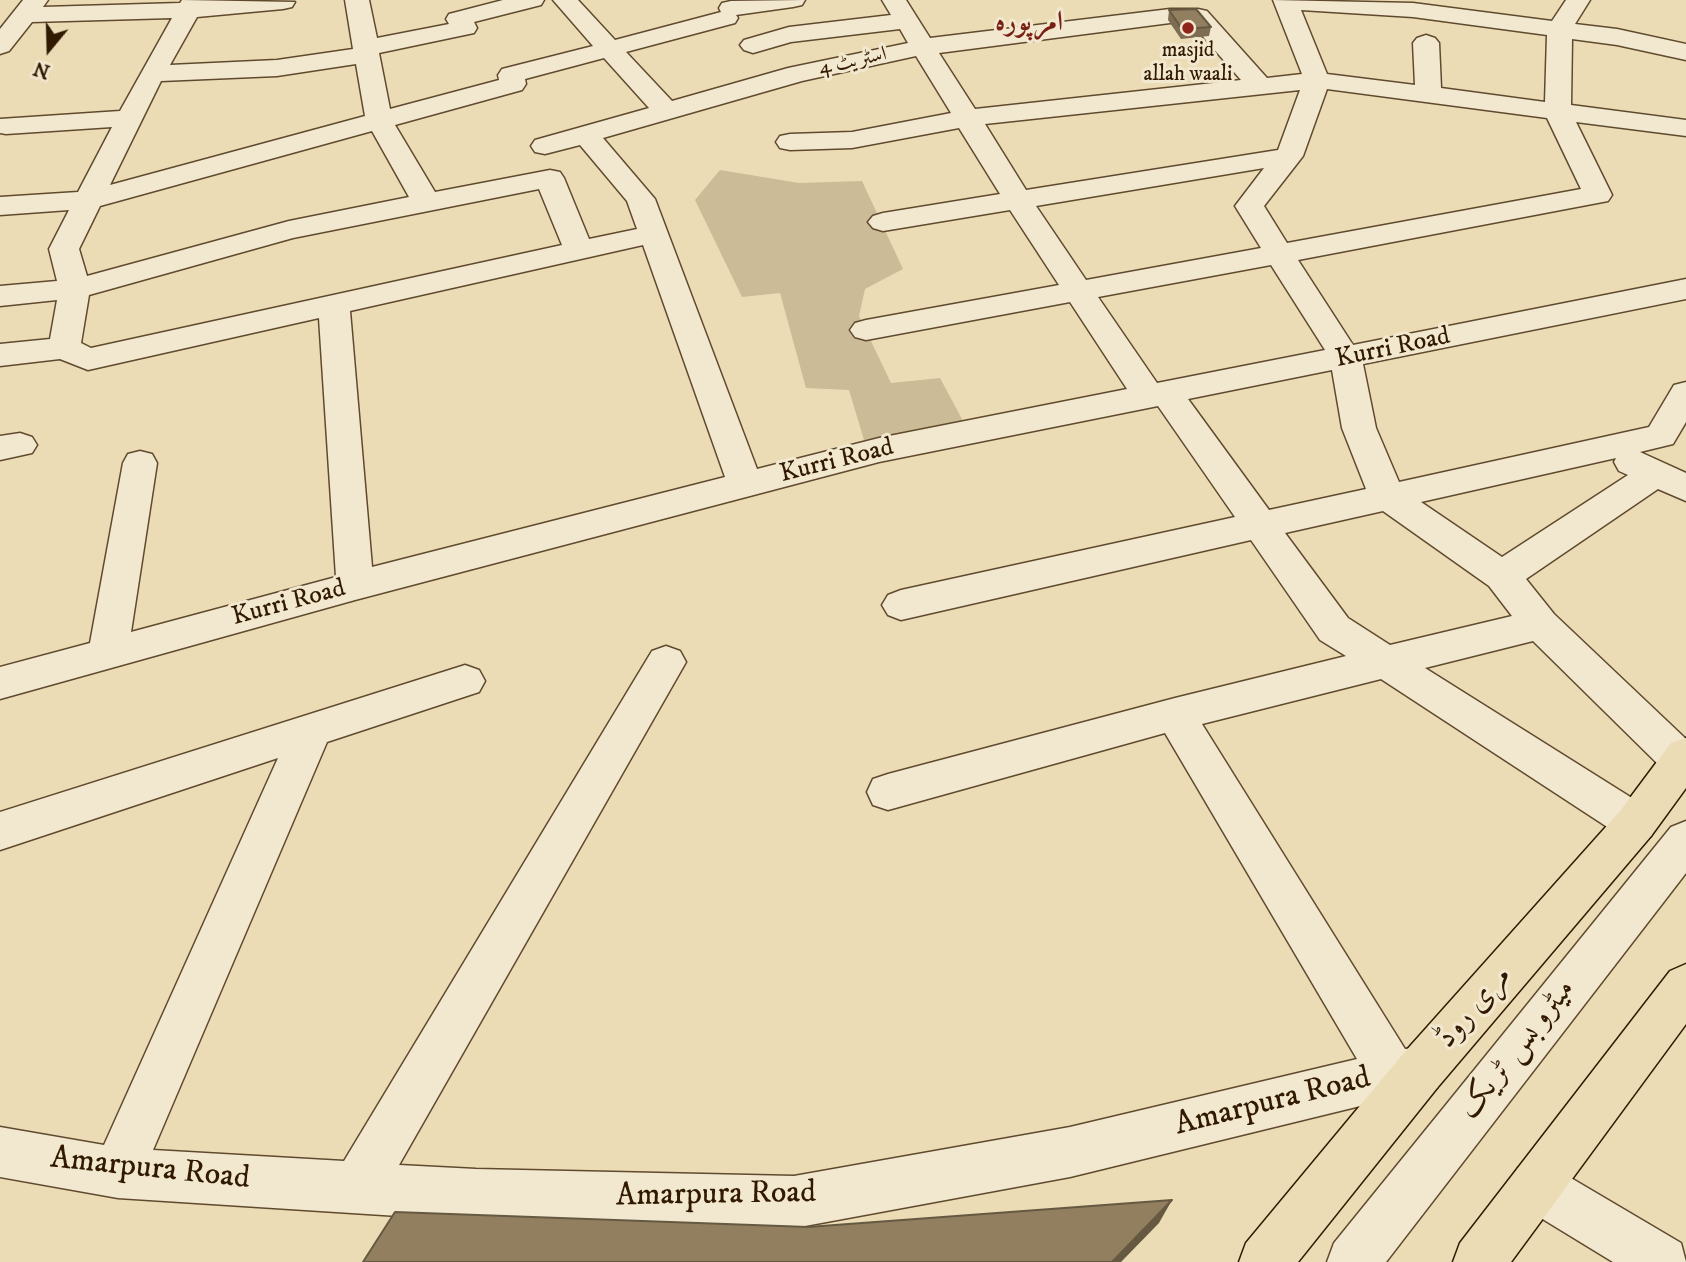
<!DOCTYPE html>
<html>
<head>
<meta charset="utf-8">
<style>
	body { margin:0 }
	#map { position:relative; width:1686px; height:1262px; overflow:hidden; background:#ebdcb6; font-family:"IM FELL DW Pica",serif }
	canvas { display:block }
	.north { position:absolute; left:14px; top:14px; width:70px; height:70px; -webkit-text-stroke:5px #f2e8d0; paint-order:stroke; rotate:199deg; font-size:19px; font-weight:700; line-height:28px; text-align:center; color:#311a00 }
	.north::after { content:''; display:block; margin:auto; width:24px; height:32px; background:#311a00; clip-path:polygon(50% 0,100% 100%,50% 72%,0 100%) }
</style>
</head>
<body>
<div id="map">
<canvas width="1686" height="1262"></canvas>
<div class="north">N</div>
</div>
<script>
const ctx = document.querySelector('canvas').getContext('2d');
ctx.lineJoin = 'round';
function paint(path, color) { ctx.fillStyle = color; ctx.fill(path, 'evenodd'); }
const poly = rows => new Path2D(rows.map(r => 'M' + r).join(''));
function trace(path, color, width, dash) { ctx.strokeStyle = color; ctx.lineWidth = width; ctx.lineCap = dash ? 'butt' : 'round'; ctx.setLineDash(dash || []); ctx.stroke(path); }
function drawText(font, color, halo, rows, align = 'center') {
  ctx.font = font + ' "IM FELL DW Pica",Amiri,serif'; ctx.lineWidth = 6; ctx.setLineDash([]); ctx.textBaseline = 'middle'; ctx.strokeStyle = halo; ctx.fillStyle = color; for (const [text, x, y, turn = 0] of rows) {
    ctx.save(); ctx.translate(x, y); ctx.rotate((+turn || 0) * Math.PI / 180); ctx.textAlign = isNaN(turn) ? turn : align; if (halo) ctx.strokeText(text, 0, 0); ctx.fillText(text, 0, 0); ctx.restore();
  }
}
paint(poly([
	[720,170,799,183,862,181,903,269,865,289,859,316,891,383,940,378,963,421,864,440,849,390,806,388,780,293,742,297,695,200]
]), '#cbbb97');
const minor = poly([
	[23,0,48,0,43,7,180,3,182,0,295,2,292,7,283,9,197,17,170,65,277,60,353,49,345,0,369,0,377,38,449,24,446,19,449,14,503,0,544,0,541,5,474,22,477,28,474,33,379,53,390,109,499,80,498,75,502,69,593,46,553,0,578,0,615,40,721,12,719,8,722,3,731,1,805,0,802,5,793,7,736,15,738,18,735,23,626,52,672,101,788,68,908,43,900,29,791,42,753,53,744,50,740,45,744,40,789,27,891,15,882,0,906,0,930,38,1170,9,1198,9,1207,11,1267,78,1302,74,1273,0,1413,3,1552,21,1566,0,1590,0,1575,24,1617,29,1686,44,1686,60,1617,45,1572,39,1571,105,1686,120,1686,136,1576,122,1612,195,1608,201,1298,260,1353,345,1686,279,1686,299,1363,364,1376,428,1399,482,1649,427,1674,385,1686,382,1686,422,1673,444,1640,452,1686,473,1686,501,1658,489,1526,579,1554,614,1686,739,1686,777,1682,778,1667,773,1533,641,1425,668,1651,810,1657,823,1651,836,1636,842,1621,836,1381,679,1202,724,1405,1049,1420,1047,1437,1054,1444,1071,1437,1088,1420,1095,1393,1098,1070,1177,794,1228,476,1221,118,1198,0,1177,0,1127,104,1145,278,758,0,850,0,812,465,665,479,670,485,681,479,692,327,742,153,1150,344,1161,652,651,666,646,680,651,686,662,399,1165,476,1169,794,1176,1070,1127,1357,1059,1165,733,888,810,873,805,867,792,873,779,888,774,1175,698,1346,656,1320,640,1251,540,901,620,888,615,882,605,888,595,901,590,1235,517,1158,406,879,462,355,600,0,699,0,667,90,643,123,463,128,454,140,451,152,454,157,463,131,632,336,577,319,318,88,370,60,359,0,366,0,344,50,339,57,300,0,306,0,286,57,281,49,249,69,210,0,215,0,197,78,192,112,127,6,134,0,133,0,119,120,111,172,18,32,22,9,51,0,54,0,29,23,0],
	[1301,10,1413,17,1547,35,1545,102,1441,88,1439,43,1435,38,1426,35,1417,38,1413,43,1415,85,1327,74,1301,10],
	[1170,23,1191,23,1241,80,975,109,939,53,1170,23],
	[916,56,951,113,852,132,790,134,780,136,776,142,780,148,790,150,852,148,959,128,1000,194,883,213,873,216,868,222,873,228,883,231,1010,210,1059,285,866,320,855,323,850,330,855,337,866,340,1070,302,1127,389,879,438,757,469,655,199,603,138,802,81,916,56],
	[604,58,649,108,535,140,531,146,535,152,545,154,580,145,627,201,637,229,589,239,564,178,560,172,550,170,435,192,395,125,522,90,526,84,525,79,604,58],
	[356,64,365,116,110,185,161,81,277,76,356,64],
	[1327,89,1547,118,1581,189,1287,243,1264,206,1303,156,1327,89],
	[1300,90,1278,150,1026,190,985,124,1300,90],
	[372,131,409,197,289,221,87,276,79,249,100,206,372,131],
	[1264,168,1235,206,1261,248,1086,280,1036,206,1264,168],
	[539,189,562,245,91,348,81,343,89,295,293,238,539,189],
	[643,245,725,477,372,567,350,311,643,245],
	[1271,265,1325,350,1157,383,1098,297,1271,265],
	[1332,370,1342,428,1366,489,1269,510,1188,399,1332,370],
	[1616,458,1614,462,1619,471,1628,475,1502,557,1421,502,1616,458],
	[1383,511,1489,586,1512,616,1390,645,1348,618,1285,533,1383,511],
	[20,433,32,437,37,445,32,453,0,460,0,436,20,433],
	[1686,821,1686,873,1386,1262,1327,1262,1334,1243,1671,827,1686,821],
	[1536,1161,1554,1168,1681,1243,1686,1262,1613,1262,1518,1204,1511,1186,1518,1168,1536,1161]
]);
const major = poly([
	[1686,738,1686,788,1651,836,1437,1088,1298,1262,1239,1262,1246,1243,1403,1054,1621,810,1671,743,1686,738],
	[1686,964,1686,1024,1511,1262,1453,1262,1460,1243,1670,971,1686,964]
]);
trace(minor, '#604a2e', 3);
trace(major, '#311a00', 3);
paint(minor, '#f2e8d0');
paint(major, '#ebdcb6');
paint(poly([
	[1169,10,1211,27,1209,36,1181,39,1168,20]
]), '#7e6d52');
paint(poly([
	[1172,1200,1159,1223,1121,1262,1112,1262]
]), '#665942');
const building = poly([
	[1196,9,1211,27,1182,29,1169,10,1196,9],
	[1172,1200,1112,1262,363,1262,395,1212,808,1227,1172,1200]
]);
paint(building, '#927f5f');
trace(building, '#665942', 2);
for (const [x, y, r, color] of [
	[1188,28,7,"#8f2418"]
]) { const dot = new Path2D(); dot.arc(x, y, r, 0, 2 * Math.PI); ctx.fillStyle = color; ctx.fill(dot); trace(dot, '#f2e8d0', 2.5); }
drawText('21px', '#311a00', '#f2e8d0', [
	["masjid",1188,52],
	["allah waali",1188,76]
]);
drawText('21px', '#311a00', '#f2e8d0', [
	["اسٹریٹ 4",853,62,-12]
]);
drawText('26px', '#311a00', '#f2e8d0', [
	["Kurri Road",1393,349,-12],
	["Kurri Road",837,462,-14],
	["Kurri Road",289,604,-15]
]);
drawText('bold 28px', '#7a1f14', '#f2e8d0', [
	["امرپورہ",1029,24]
]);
drawText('32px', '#311a00', '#f2e8d0', [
	["مری روڈ",1475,1008,-49],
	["میٹرو بس ٹریک",1518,1050,-52],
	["Amarpura Road",1273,1103,-14],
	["Amarpura Road",150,1170,6],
	["Amarpura Road",716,1196,-1]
]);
</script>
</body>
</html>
